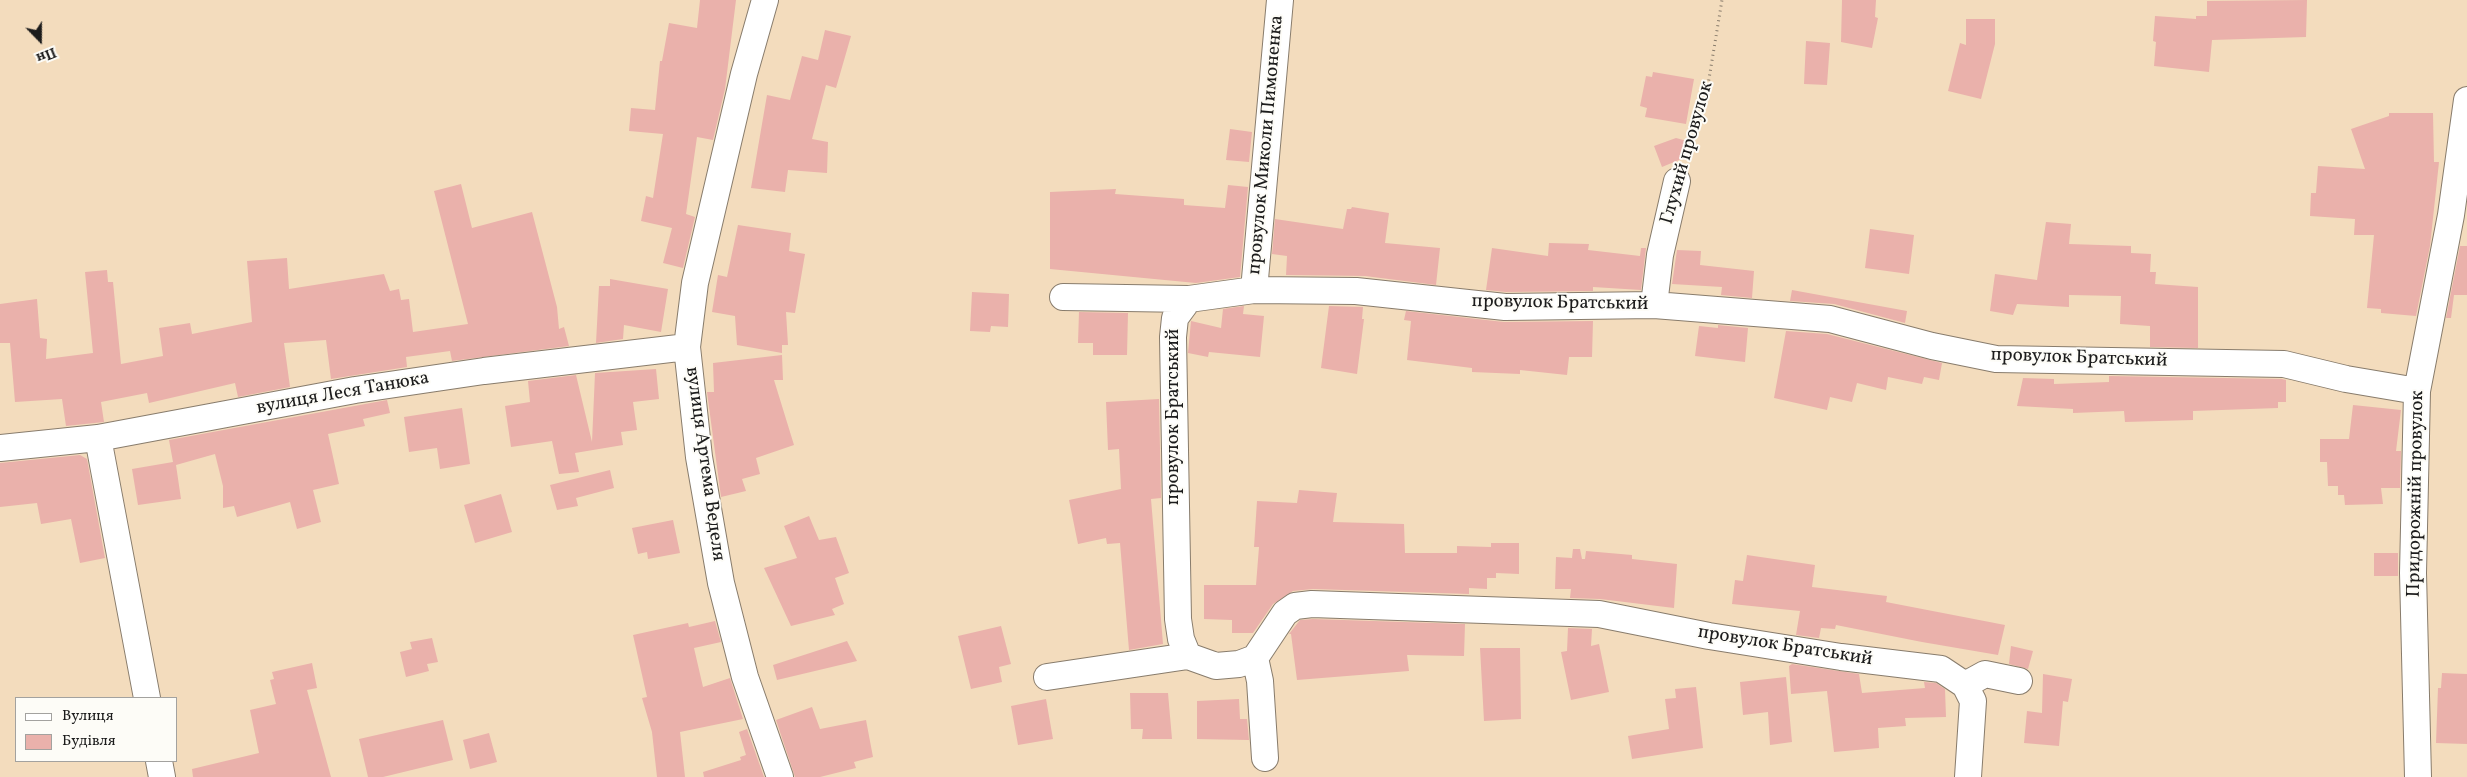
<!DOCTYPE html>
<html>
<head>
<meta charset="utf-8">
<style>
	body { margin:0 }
	#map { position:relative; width:2467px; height:777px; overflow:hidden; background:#f3dcbd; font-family:Vollkorn,serif }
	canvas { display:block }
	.legend { position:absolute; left:15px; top:697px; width:162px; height:65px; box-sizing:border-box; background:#fdfcf7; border:1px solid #a3a29f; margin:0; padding:6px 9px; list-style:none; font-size:15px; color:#1c1c1c }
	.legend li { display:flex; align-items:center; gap:10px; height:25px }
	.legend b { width:25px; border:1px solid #a3a29f }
	.north { position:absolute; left:15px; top:15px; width:50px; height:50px; -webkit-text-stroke:4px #fdfcf7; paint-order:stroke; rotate:158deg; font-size:14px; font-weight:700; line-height:20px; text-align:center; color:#1c1c1c }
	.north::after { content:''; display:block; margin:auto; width:18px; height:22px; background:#1c1c1c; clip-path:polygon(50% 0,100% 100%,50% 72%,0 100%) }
</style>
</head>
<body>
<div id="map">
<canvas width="2467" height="777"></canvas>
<ul class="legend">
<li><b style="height:6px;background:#fff"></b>Вулиця</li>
<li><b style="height:14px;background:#eab1ab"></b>Будівля</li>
</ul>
<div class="north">Пн</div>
</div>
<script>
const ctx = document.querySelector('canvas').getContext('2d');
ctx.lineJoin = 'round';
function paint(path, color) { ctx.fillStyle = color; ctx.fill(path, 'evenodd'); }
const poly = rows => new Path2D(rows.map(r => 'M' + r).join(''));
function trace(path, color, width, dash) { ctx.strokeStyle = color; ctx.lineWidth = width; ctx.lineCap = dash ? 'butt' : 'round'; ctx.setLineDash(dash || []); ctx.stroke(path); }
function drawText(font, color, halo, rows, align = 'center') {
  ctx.font = font + ' Vollkorn,serif'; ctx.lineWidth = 4; ctx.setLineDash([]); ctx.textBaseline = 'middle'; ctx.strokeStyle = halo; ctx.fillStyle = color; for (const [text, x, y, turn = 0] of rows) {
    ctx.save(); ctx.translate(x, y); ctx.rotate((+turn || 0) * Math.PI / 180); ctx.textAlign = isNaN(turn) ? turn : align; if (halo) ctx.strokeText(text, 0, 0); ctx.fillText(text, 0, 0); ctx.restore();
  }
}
paint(poly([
	[700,0,736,0,725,89,713,140,697,137,686,214,695,217,683,268,663,263,672,228,641,221,646,196,653,198,663,134,629,131,631,108,655,110,660,61,662,61,669,23,697,28],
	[1842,0,1876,0,1875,17,1878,18,1872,48,1841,42],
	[2307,0,2306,37,2212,40,2209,72,2154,66,2156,42,2153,41,2155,16,2196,19,2196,16,2207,16,2207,1],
	[1966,19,1995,19,1995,44,1981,99,1948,91,1960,43,1966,45],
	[825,30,851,36,836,88,826,85,812,139,828,142,827,173,788,170,785,192,751,188,767,95,790,100,802,56,818,60],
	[1806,41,1830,43,1827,85,1804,84],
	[1653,72,1694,79,1686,124,1645,117,1647,108,1640,106,1646,76,1652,77],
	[2389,113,2433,113,2434,162,2439,162,2430,246,2416,316,2381,313,2381,309,2367,308,2374,235,2354,235,2355,219,2310,216,2311,193,2316,193,2318,166,2365,169,2351,129,2389,116],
	[1230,129,1252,132,1249,162,1226,160],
	[1676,138,1691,142,1686,157,1662,167,1654,146],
	[461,184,472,228,532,212,557,307,559,329,564,327,569,346,452,361,450,351,406,357,407,367,331,379,326,340,284,343,290,387,238,397,235,383,149,403,147,393,101,402,104,422,66,426,62,399,15,402,10,343,0,343,0,304,37,299,40,338,47,339,46,359,93,353,85,272,107,270,108,282,113,282,121,364,163,356,159,328,190,323,192,334,252,322,247,261,287,258,289,289,384,274,390,291,399,289,401,300,409,299,413,332,468,324,434,191],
	[1228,185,1248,187,1240,277,1196,283,1050,269,1050,192,1116,189,1115,194,1184,199,1184,205,1225,208],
	[1352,207,1389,213,1385,243,1440,248,1436,285,1365,276,1286,275,1287,256,1272,254,1275,219,1343,229,1347,209,1351,209],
	[2046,222,2071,224,2069,244,2131,246,2131,253,2151,254,2150,272,2156,272,2155,284,2198,287,2198,348,2150,347,2150,326,2120,324,2121,296,2069,295,2069,307,2017,304,2013,315,1990,311,1995,274,2037,280],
	[738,225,791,233,789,251,805,254,795,313,786,312,788,345,782,345,782,353,737,345,735,316,712,312,718,275,727,277],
	[1870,229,1914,235,1909,274,1865,268],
	[1549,243,1589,244,1588,250,1640,256,1641,248,1646,248,1641,290,1593,287,1593,291,1506,292,1486,290,1492,248,1548,256],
	[2460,246,2467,246,2467,295,2454,295,2451,318,2446,318],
	[1677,250,1701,251,1700,265,1754,271,1752,298,1721,295,1722,287,1672,284],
	[610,279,668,289,661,332,624,325,623,339,596,343,599,286,610,286],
	[1792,290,1907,311,1905,323,1834,304,1790,301],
	[972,292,1009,294,1008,327,991,326,990,332,970,331],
	[1244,306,1243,314,1264,316,1260,357,1209,352,1208,357,1188,353,1191,321,1221,328,1223,309],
	[1329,306,1363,307,1362,319,1364,319,1357,374,1321,368],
	[1406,311,1504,322,1593,321,1592,357,1569,357,1567,375,1520,370,1520,374,1472,372,1472,368,1407,360,1411,321,1404,320],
	[1079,312,1128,313,1127,355,1093,355,1093,343,1078,343],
	[1718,325,1748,328,1745,362,1695,356,1699,326,1718,328],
	[1786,331,1827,334,1942,363,1939,380,1924,377,1922,384,1888,377,1886,390,1857,383,1852,402,1830,397,1827,410,1774,398],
	[782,355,783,380,774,380,794,445,756,458,760,474,742,479,746,491,721,497,707,392,714,392,713,363],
	[656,369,659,399,633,402,637,430,621,432,623,445,575,453,579,472,559,474,552,441,511,447,505,406,530,402,528,381,576,375,592,442,595,373],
	[2109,376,2282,379,2286,380,2286,402,2278,402,2278,408,2193,411,2193,420,2125,422,2124,411,2073,413,2073,409,2017,406,2023,378,2054,379,2054,384,2109,382],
	[1159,399,1161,498,1151,499,1163,644,1129,650,1120,543,1107,544,1106,538,1078,544,1069,500,1121,489,1119,449,1108,450,1106,402],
	[387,400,390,413,363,419,365,426,328,434,339,484,313,490,321,522,297,529,290,502,237,517,234,506,223,508,223,486,215,454,176,465,181,499,138,505,132,469,173,462,169,440],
	[2353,405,2401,410,2396,451,2401,451,2400,488,2381,488,2383,504,2345,505,2344,495,2338,495,2338,486,2328,486,2327,462,2320,462,2320,439,2349,439],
	[462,408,470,464,440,469,437,448,409,452,404,417],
	[80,455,87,459,105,558,80,563,71,519,41,524,37,503,0,507,0,463],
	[610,470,614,488,576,498,578,506,557,510,550,485],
	[1299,490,1337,493,1333,522,1404,524,1405,553,1457,553,1457,546,1491,547,1491,543,1519,543,1519,574,1496,573,1496,578,1487,578,1487,589,1469,588,1469,594,1313,589,1293,591,1273,604,1253,633,1232,633,1232,620,1204,619,1204,585,1256,585,1259,547,1254,547,1257,501,1297,503],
	[501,494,512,532,475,543,464,505],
	[809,516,819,540,836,537,849,573,835,578,844,604,832,609,835,615,791,626,764,568,797,558,784,526],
	[673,520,680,553,648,559,647,552,638,554,632,528],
	[1573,549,1580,549,1582,559,1585,559,1586,551,1632,555,1632,559,1677,564,1674,608,1600,599,1570,598,1571,589,1555,589,1556,557,1572,558],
	[2374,553,2398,553,2398,576,2374,576],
	[1747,555,1815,565,1812,587,1887,596,1886,602,2005,625,1998,655,1922,642,1836,625,1835,629,1821,628,1819,638,1796,635,1800,611,1732,604,1735,580,1743,581],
	[1313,619,1465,624,1464,656,1407,655,1409,671,1297,680,1291,634,1289,634,1300,620],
	[715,621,721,642,694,648,703,687,730,678,743,719,680,732,685,777,657,777,652,732,642,698,647,697,633,635,688,623,689,627],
	[1001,626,1011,664,999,667,1002,682,971,689,958,636],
	[1568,628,1592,629,1591,646,1599,644,1609,692,1571,700,1561,652,1567,651],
	[432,638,438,662,427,664,429,671,406,677,400,652,412,649,410,642],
	[847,641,857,661,777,680,773,665],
	[2011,646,2033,651,2028,669,2009,664],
	[1480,648,1520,648,1521,719,1484,721],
	[312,663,317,688,307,690,331,777,193,777,192,769,259,753,250,710,276,704,270,680,274,679,272,672],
	[1792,664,1859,674,1862,693,1925,688,1924,682,1936,683,1945,689,1946,717,1905,718,1906,726,1878,728,1879,748,1834,752,1827,691,1791,694,1789,666],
	[2442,673,2467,674,2467,744,2436,743,2438,688,2441,688],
	[2043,674,2072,679,2068,702,2063,701,2059,746,2024,743,2027,711,2042,713],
	[1786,677,1792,742,1770,745,1768,712,1743,715,1740,682],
	[1696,687,1703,748,1632,759,1628,736,1669,729,1665,699,1676,698,1675,689],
	[1130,693,1168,693,1172,739,1142,739,1143,729,1131,729],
	[1046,699,1053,739,1018,745,1011,706],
	[1239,699,1240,719,1247,719,1249,740,1197,739,1197,701],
	[812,707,820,729,866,720,873,757,854,762,856,768,820,777,795,777,776,720],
	[443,720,453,760,383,777,368,777,359,739],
	[747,729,764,777,704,777,703,772,741,760,740,757,746,755,739,732],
	[489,733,497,762,470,769,463,740]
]), '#eab1ab');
const minor = poly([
	[765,0,744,74,695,283,687,347,699,457,721,583,745,677,780,777],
	[1254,290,1280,0],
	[1063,297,1189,299],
	[1654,305,1660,255,1677,181],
	[98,438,147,698],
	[0,448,98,438,355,390,484,371,687,347],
	[1255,658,1260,681,1265,758],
	[1047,677,1188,656],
	[1965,685,1985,674,2019,681],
	[159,761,162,777],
	[1968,777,1973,701,1965,685,1941,669,1841,657,1709,636,1599,614,1312,604,1295,606,1285,613,1255,658,1239,664,1216,666,1188,656,1181,639,1178,619,1173,337,1175,318,1189,299,1254,290,1356,291,1505,307,1654,305,1830,319,1932,346,1996,359,2284,364,2346,379,2417,391],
	[2418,777,2413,573,2417,391,2451,215,2467,100]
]);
trace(minor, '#887c6c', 28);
trace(poly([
	[1689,158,1707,91,1722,0]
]), '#887c6c', 3, [1, 4]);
trace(minor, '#fff', 26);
drawText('19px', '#1c1c1c', '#fdfcf7', [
	["провулок Миколи Пимоненка",1267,145,-85],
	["Глухий провулок",1688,153,-74],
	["провулок Братський",1560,304,1],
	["провулок Братський",2079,359,2],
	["вулиця Леся Танюка",343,394,-10],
	["провулок Братський",1175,417,-90],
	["вулиця Артема Веделя",704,464,82],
	["Придорожній провулок",2417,494,-89],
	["провулок Братський",1785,647,9]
]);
</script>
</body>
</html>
